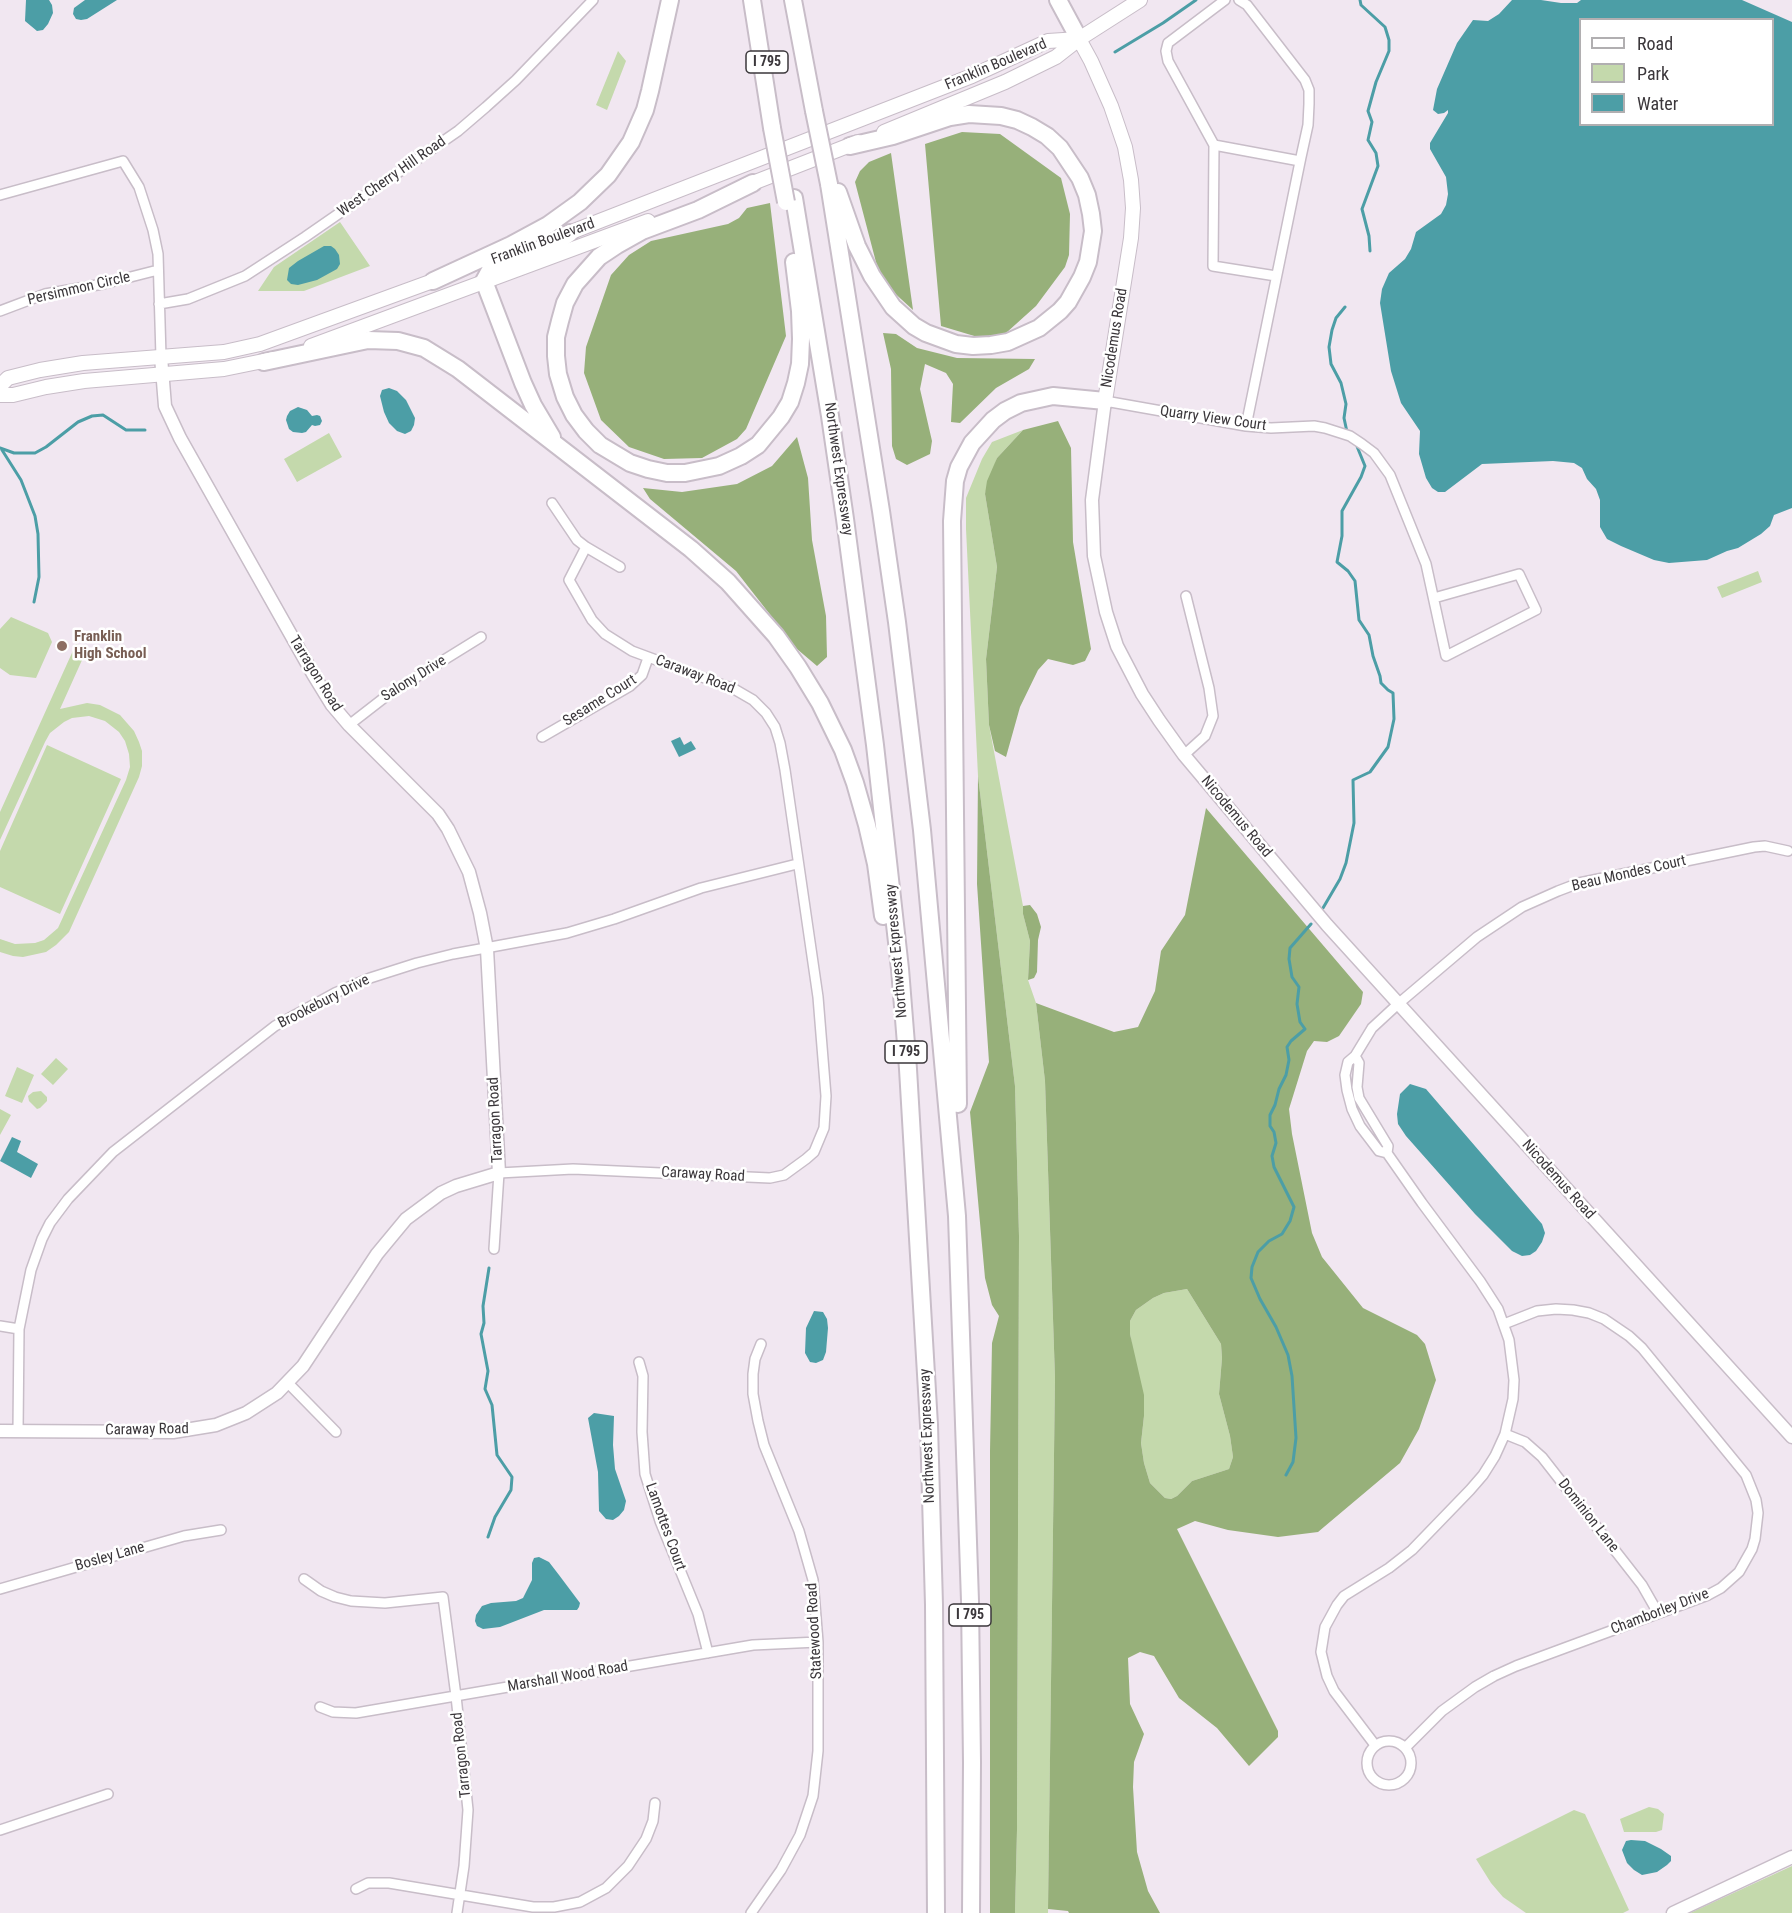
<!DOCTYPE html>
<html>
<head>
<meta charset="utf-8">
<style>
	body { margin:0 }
	#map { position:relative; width:1792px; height:1913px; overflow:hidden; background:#f1e7f1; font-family:"Roboto Condensed",sans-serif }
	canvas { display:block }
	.legend { position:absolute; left:1579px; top:18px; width:195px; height:108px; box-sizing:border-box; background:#fff; border:2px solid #b1afb1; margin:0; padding:8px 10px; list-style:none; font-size:18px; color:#3b373b }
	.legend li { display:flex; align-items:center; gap:12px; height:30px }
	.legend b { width:30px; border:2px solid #b1afb1 }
</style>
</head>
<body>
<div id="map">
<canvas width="1792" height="1913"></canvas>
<ul class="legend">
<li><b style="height:8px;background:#fff"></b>Road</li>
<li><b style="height:16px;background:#c4d9ac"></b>Park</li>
<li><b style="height:16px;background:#4c9ea6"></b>Water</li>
</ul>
</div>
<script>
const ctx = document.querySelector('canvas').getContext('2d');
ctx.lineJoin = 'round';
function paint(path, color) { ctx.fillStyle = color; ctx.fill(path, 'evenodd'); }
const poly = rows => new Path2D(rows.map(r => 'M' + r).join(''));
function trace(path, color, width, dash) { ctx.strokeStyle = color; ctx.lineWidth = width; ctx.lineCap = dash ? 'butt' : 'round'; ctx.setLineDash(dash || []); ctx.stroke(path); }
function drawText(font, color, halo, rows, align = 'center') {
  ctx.font = font + ' "Roboto Condensed",sans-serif'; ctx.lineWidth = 5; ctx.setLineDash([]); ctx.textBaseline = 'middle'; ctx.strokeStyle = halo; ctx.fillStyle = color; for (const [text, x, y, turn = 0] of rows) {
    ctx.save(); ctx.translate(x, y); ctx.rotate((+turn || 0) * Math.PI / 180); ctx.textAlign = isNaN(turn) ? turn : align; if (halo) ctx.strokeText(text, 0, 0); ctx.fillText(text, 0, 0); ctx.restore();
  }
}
paint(poly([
	[618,51,626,61,607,110,596,105],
	[340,222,370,266,304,291,258,291,274,267],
	[1023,430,997,458,985,494,997,567,986,659,989,725,1023,906,1023,914,1030,941,1028,980,1036,1003,1045,1081,1055,1378,1048,1913,1015,1913,1017,1830,1019,1236,1015,1086,978,776,966,529,966,498,982,459,992,442],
	[329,433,342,457,297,482,284,459],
	[1758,571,1762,582,1722,598,1717,587],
	[11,617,48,633,52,642,36,678,10,675,0,668,0,629],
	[76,644,87,649,60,709,87,703,100,705,120,715,134,731,139,742,142,751,142,766,139,777,69,932,56,945,46,952,23,957,13,956,0,952,0,939,15,944,35,943,44,940,58,928,126,780,130,767,129,754,125,741,119,732,105,721,89,716,72,718,64,722,50,733,45,742,0,840,0,812],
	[47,745,121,779,60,914,0,887,0,851],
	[56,1058,68,1069,53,1085,41,1074],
	[17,1067,34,1075,22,1103,5,1096],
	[41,1091,47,1097,47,1101,40,1108,37,1109,29,1101,28,1096,33,1092],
	[0,1109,11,1115,0,1135],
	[1187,1289,1221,1344,1222,1358,1219,1394,1230,1436,1233,1457,1229,1469,1192,1481,1177,1496,1171,1499,1165,1498,1150,1483,1144,1463,1141,1443,1144,1416,1130,1334,1130,1321,1136,1310,1153,1298,1164,1293],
	[1649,1807,1658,1809,1664,1814,1662,1830,1656,1832,1624,1832,1620,1819],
	[1574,1810,1585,1814,1629,1910,1623,1913,1526,1913,1503,1897,1491,1883,1476,1859],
	[1792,1866,1792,1913,1690,1913]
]), '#c4d9ac');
paint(poly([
	[962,132,1000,134,1061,178,1070,214,1069,255,1065,267,1036,306,1006,333,981,338,941,326,925,144],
	[891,153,913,310,889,288,877,266,855,182,860,171,869,162],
	[770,203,786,336,746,429,737,439,702,458,664,459,629,447,601,420,584,373,586,347,611,275,629,255,651,241,728,224,739,218,747,208],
	[883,333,896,334,917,348,957,358,1035,359,1029,369,996,388,960,423,951,422,953,384,946,373,925,364,920,389,932,441,930,454,907,465,896,459,892,446,891,369],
	[1058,421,1071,448,1073,542,1091,649,1085,661,1073,665,1048,659,1038,670,1020,707,1006,757,995,751,989,725,986,659,997,567,985,494,987,481,997,458,1023,430],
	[797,437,808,478,812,540,826,616,827,657,817,666,797,649,736,571,650,499,643,488,682,492,737,484,772,466],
	[978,776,1015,1086,1019,1236,1017,1830,1015,1913,990,1913,990,1451,992,1343,999,1316,992,1305,985,1278,970,1112,989,1062,977,884],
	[1206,808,1363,992,1361,1004,1339,1036,1327,1042,1314,1041,1307,1051,1289,1109,1292,1134,1312,1233,1322,1257,1363,1308,1417,1335,1425,1344,1436,1380,1419,1429,1400,1463,1318,1532,1278,1537,1228,1530,1195,1521,1177,1529,1278,1731,1278,1737,1249,1766,1217,1728,1179,1698,1154,1656,1140,1652,1128,1658,1130,1704,1144,1734,1134,1762,1133,1787,1137,1852,1148,1891,1160,1913,1069,1913,1068,1911,1048,1909,1055,1378,1045,1081,1036,1003,1114,1032,1138,1027,1155,991,1161,951,1185,915],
	[1187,1289,1221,1344,1222,1358,1219,1394,1230,1436,1233,1457,1229,1469,1192,1481,1177,1496,1171,1499,1165,1498,1150,1483,1144,1463,1141,1443,1144,1416,1144,1395,1130,1334,1130,1321,1136,1310,1153,1298,1164,1293],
	[1030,905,1037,914,1041,927,1038,940,1037,972,1034,978,1028,980,1030,941,1023,914,1023,906]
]), '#97b07a');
paint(poly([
	[26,0,49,0,52,5,53,13,48,24,43,30,37,31,25,21],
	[85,0,117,0,87,19,81,20,76,19,73,14,74,8],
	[1512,0,1541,0,1561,3,1577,3,1581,0,1742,0,1792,22,1792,508,1774,515,1770,526,1761,534,1738,548,1727,551,1707,560,1669,563,1654,560,1621,546,1607,539,1600,527,1600,500,1596,489,1587,479,1582,468,1574,463,1553,461,1482,464,1445,492,1438,492,1432,488,1426,478,1419,454,1420,431,1401,403,1391,371,1380,303,1382,289,1389,273,1405,259,1411,249,1416,232,1441,214,1446,205,1448,194,1446,177,1430,149,1430,143,1448,113,1448,110,1444,113,1438,114,1433,110,1437,89,1457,43,1473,20,1488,21,1499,14],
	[1580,20,1772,20,1772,124,1580,124],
	[324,246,331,246,335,249,339,255,340,264,337,269,317,280,298,285,291,284,287,280,289,268,298,261],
	[389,388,397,391,406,400,415,418,414,425,411,431,405,434,397,431,389,423,384,412,380,396,382,390],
	[298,407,307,410,312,416,317,415,320,416,322,421,320,425,315,426,312,425,306,432,302,433,293,432,289,429,286,420,287,416,290,411],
	[680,737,684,745,691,741,696,749,679,757,671,741],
	[1410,1084,1426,1089,1542,1224,1545,1233,1542,1242,1536,1251,1530,1255,1522,1256,1512,1251,1475,1214,1406,1136,1398,1124,1397,1114,1400,1094],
	[12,1137,21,1141,17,1152,38,1164,31,1178,0,1161],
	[814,1311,823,1312,827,1319,828,1328,826,1352,823,1360,816,1363,810,1362,805,1353,806,1328],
	[594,1413,614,1416,613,1445,615,1469,626,1501,624,1510,619,1516,613,1520,606,1519,599,1511,598,1472,588,1418],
	[539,1557,549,1562,559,1575,580,1603,579,1607,577,1610,544,1610,500,1627,483,1629,477,1626,475,1621,476,1615,482,1606,491,1603,516,1601,523,1598,532,1580,532,1563,534,1558],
	[1631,1840,1645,1841,1661,1849,1671,1856,1671,1861,1667,1865,1657,1872,1642,1875,1634,1870,1627,1863,1622,1850,1626,1841]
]), '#4c9ea6');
trace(poly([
	[1360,0,1361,5,1385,27,1389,40,1389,51,1376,82,1368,111,1372,122,1368,140,1376,153,1378,166,1362,209,1369,236,1370,251],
	[1115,52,1163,23,1196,0],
	[1345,307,1336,318,1332,330,1329,347,1331,364,1341,383,1346,404,1344,418,1347,432],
	[0,448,14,453,35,453,46,447,78,422,92,416,103,415,126,430,145,430],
	[2,450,21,480,35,516,38,534,39,577,34,602],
	[1323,908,1340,879,1346,863,1354,823,1353,780,1370,772,1388,747,1394,719,1393,693,1388,690,1381,683,1380,676,1373,656,1369,635,1359,620,1355,581,1348,571,1337,562,1342,536,1342,511,1361,477,1365,466,1356,444],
	[1286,1475,1293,1462,1296,1438,1292,1376,1288,1355,1276,1327,1260,1299,1251,1278,1252,1267,1258,1252,1269,1241,1282,1234,1290,1221,1294,1207,1274,1167,1272,1156,1276,1143,1274,1132,1270,1126,1270,1115,1275,1105,1279,1089,1286,1075,1289,1060,1287,1047,1291,1041,1305,1029,1300,1022,1297,1004,1299,987,1292,977,1289,959,1290,948,1311,924],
	[488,1537,495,1517,511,1490,512,1477,497,1455,492,1405,485,1389,488,1371,481,1334,484,1323,483,1306,489,1268]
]), '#4c9ea6', 3);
const minor = poly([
	[1225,0,1168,43,1166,51,1168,61,1214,145,1213,266,1276,276],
	[1239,0,1247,5,1305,80,1309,90,1309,104,1308,125,1301,157,1246,426],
	[1214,145,1300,161],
	[0,195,123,161,139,187,153,230,158,254,161,357],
	[159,304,188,299,245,276,305,237,458,131,486,107,516,80,593,0],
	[0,311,45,294,103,284,158,270],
	[1105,401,1246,426,1271,428,1314,426,1325,428,1350,436,1362,444,1374,453,1390,475,1426,564,1446,656,1536,610,1519,574,1434,598],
	[552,503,577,540,586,547,620,567],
	[349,725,389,694,481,637],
	[542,737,630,686,642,675,648,658],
	[1184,755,1205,736,1213,716,1209,688,1186,596],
	[1355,1056,1359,1063,1357,1087,1359,1098,1388,1146,1387,1153,1422,1203,1480,1281,1498,1309,1509,1340,1514,1380,1513,1399,1505,1434,1495,1456,1483,1475,1470,1490,1412,1550,1389,1568,1344,1596,1337,1605,1325,1627,1321,1652,1327,1676,1334,1691,1375,1745],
	[1387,1153,1379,1151,1360,1126,1352,1109,1347,1090,1345,1075,1348,1062,1355,1056,1372,1028,1398,1004,1477,937,1522,907,1558,891,1579,883,1754,847,1765,846,1788,851],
	[494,1249,499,1173,573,1169,770,1178,784,1175,806,1159,814,1152,824,1128,826,1096,818,997,785,770,780,743,775,727,766,713,753,700,734,689,632,651,605,634,592,620,569,580,586,547],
	[0,1326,19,1329],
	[639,1362,643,1376,642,1432,645,1474,660,1521,698,1614,708,1653],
	[288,1383,336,1432],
	[18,1431,19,1329,31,1270,42,1239,50,1223,68,1199,113,1152,275,1026,335,993,370,978,417,963,453,954,567,933,614,919,701,888,797,864],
	[1505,1434,1525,1442,1542,1457,1642,1585,1658,1613],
	[304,1579,321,1591,335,1597,351,1601,385,1603,443,1597,456,1696,468,1810,464,1866,457,1913],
	[0,1589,184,1536,221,1530],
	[320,1707,333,1712,356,1713,753,1645,818,1642],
	'1367 1763a22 22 0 1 1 44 0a22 22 0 1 1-44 0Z',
	[1405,1748,1442,1711,1475,1687,1494,1676,1516,1666,1708,1595,1721,1588,1739,1572,1752,1549,1755,1539,1758,1513,1756,1500,1746,1475,1642,1348,1629,1336,1604,1319,1589,1313,1573,1310,1556,1309,1537,1311,1504,1324],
	[0,1830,108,1794],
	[356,1889,368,1883,389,1883,533,1907,554,1907,580,1902,606,1888,628,1866,646,1839,653,1821,655,1803],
	[751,1913,781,1870,800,1835,813,1796,818,1751,818,1642,813,1580,799,1531,764,1445,758,1421,753,1394,753,1374,755,1359,761,1344]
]);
const tertiary = poly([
	[1105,401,1092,500,1094,556,1106,612,1117,646,1142,694,1159,720,1184,755,1327,925,1792,1437],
	[0,1431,173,1432,216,1425,246,1413,277,1393,303,1366,377,1254,406,1219,441,1193,456,1186,499,1173,487,949,480,913,469,872,448,829,438,814,349,725,332,705,313,674,180,438,165,406,161,357],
	[1673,1913,1792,1857]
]);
const secondary = poly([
	[1079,39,1091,61,1111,106,1125,147,1131,180,1133,208,1131,238,1105,401],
	[884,132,1005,82,1056,57,1079,39,1140,0],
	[745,186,858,142],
	[561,236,972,76,1048,41,1079,39],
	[311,346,648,221],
	[0,386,8,378,40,370,83,363,224,352,260,344,441,278],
	[0,395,13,395,46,387,84,381,224,369,273,359]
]);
const motorway = poly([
	[752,0,772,128],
	[793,0,814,111],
	[1058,0,1079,39],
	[753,183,698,210,642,231,617,245,599,257,575,284,565,303,560,321,556,337,556,356,558,374,565,397,574,415,586,431,600,445,630,463,648,469,667,473,685,473,719,466,741,456,758,445,781,417,790,402,796,383,800,364,801,339,800,311,794,262],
	[829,184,881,511,897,622,922,830,957,1216,970,1601,972,1762,971,1913],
	[838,192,857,246,872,276,893,307,914,326,926,333,956,344,973,346,991,345,1008,342,1039,328,1060,311,1068,302,1082,277,1088,262,1093,231,1091,214,1087,195,1080,178,1060,148,1047,136,1032,127,1017,120,1001,116,969,114,950,117,893,136,850,146],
	[794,198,830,416,845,519,875,745,900,969,908,1069,929,1425,934,1605,936,1913],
	[433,281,511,245,548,225,580,202,608,175,631,142,645,110,650,91,670,0],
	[264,362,368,340,398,341,424,348,458,369,691,549,728,582,776,636,798,667,820,703,843,750,855,783,867,825,876,864,883,916],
	[552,437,533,405,523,383,484,281,490,270,497,266,554,244,570,233],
	[958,1104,952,521,955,481,959,467,972,443,993,420,1005,411,1021,403,1053,396,1105,401]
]);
trace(minor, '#c8bdc8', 12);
trace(tertiary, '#c8bdc8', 15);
trace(secondary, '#c8bdc8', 16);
trace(motorway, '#c8bdc8', 20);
trace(minor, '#fff', 9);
trace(tertiary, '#fff', 12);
trace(secondary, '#fff', 14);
trace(motorway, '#fff', 16);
const motorwayBridge = poly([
	[814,111,829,184],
	[772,128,786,202]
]);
trace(motorwayBridge, '#c8bdc8', 20, []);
trace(motorwayBridge, '#fff', 16);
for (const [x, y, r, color] of [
	[62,646,6,"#8d6e63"]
]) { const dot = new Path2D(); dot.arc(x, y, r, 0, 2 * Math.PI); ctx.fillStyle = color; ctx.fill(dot); trace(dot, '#fff', 2); }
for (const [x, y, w] of [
	[767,62,42],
	[906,1052,42],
	[970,1615,42]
]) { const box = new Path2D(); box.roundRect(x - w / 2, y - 11, w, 22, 4.5); ctx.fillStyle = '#fff'; ctx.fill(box); trace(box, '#3b373b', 1.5); }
drawText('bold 14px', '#3b373b', null, [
	["I 795",767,62],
	["I 795",906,1052],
	["I 795",970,1615]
]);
drawText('15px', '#3b373b', '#fff', [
	["Franklin Boulevard",996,65,-23],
	["West Cherry Hill Road",392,177,-35],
	["Franklin Boulevard",543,242,-20],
	["Persimmon Circle",79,289,-13],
	["Nicodemus Road",1115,338,-81],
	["Quarry View Court",1213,419,8],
	["Northwest Expressway",838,469,82],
	["Tarragon Road",315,674,58],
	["Caraway Road",695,675,21],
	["Salony Drive",414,679,-32],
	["Sesame Court",600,701,-32],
	["Nicodemus Road",1236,817,50],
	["Beau Mondes Court",1629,874,-13],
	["Northwest Expressway",897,951,-95],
	["Brookebury Drive",324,1002,-27],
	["Tarragon Road",496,1120,-93],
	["Caraway Road",703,1175,3],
	["Nicodemus Road",1558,1180,48],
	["Caraway Road",147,1430,-1],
	["Northwest Expressway",928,1436,-92],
	["Dominion Lane",1588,1516,52],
	["Lamottes Court",665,1527,70],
	["Bosley Lane",110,1557,-16],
	["Chamborley Drive",1660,1612,-21],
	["Statewood Road",815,1631,-93],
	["Marshall Wood Road",568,1677,-10],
	["Tarragon Road",462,1755,-96]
]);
drawText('bold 15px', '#785e54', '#fff', [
	["Franklin",74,637],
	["High School",74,654]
], 'left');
</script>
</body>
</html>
